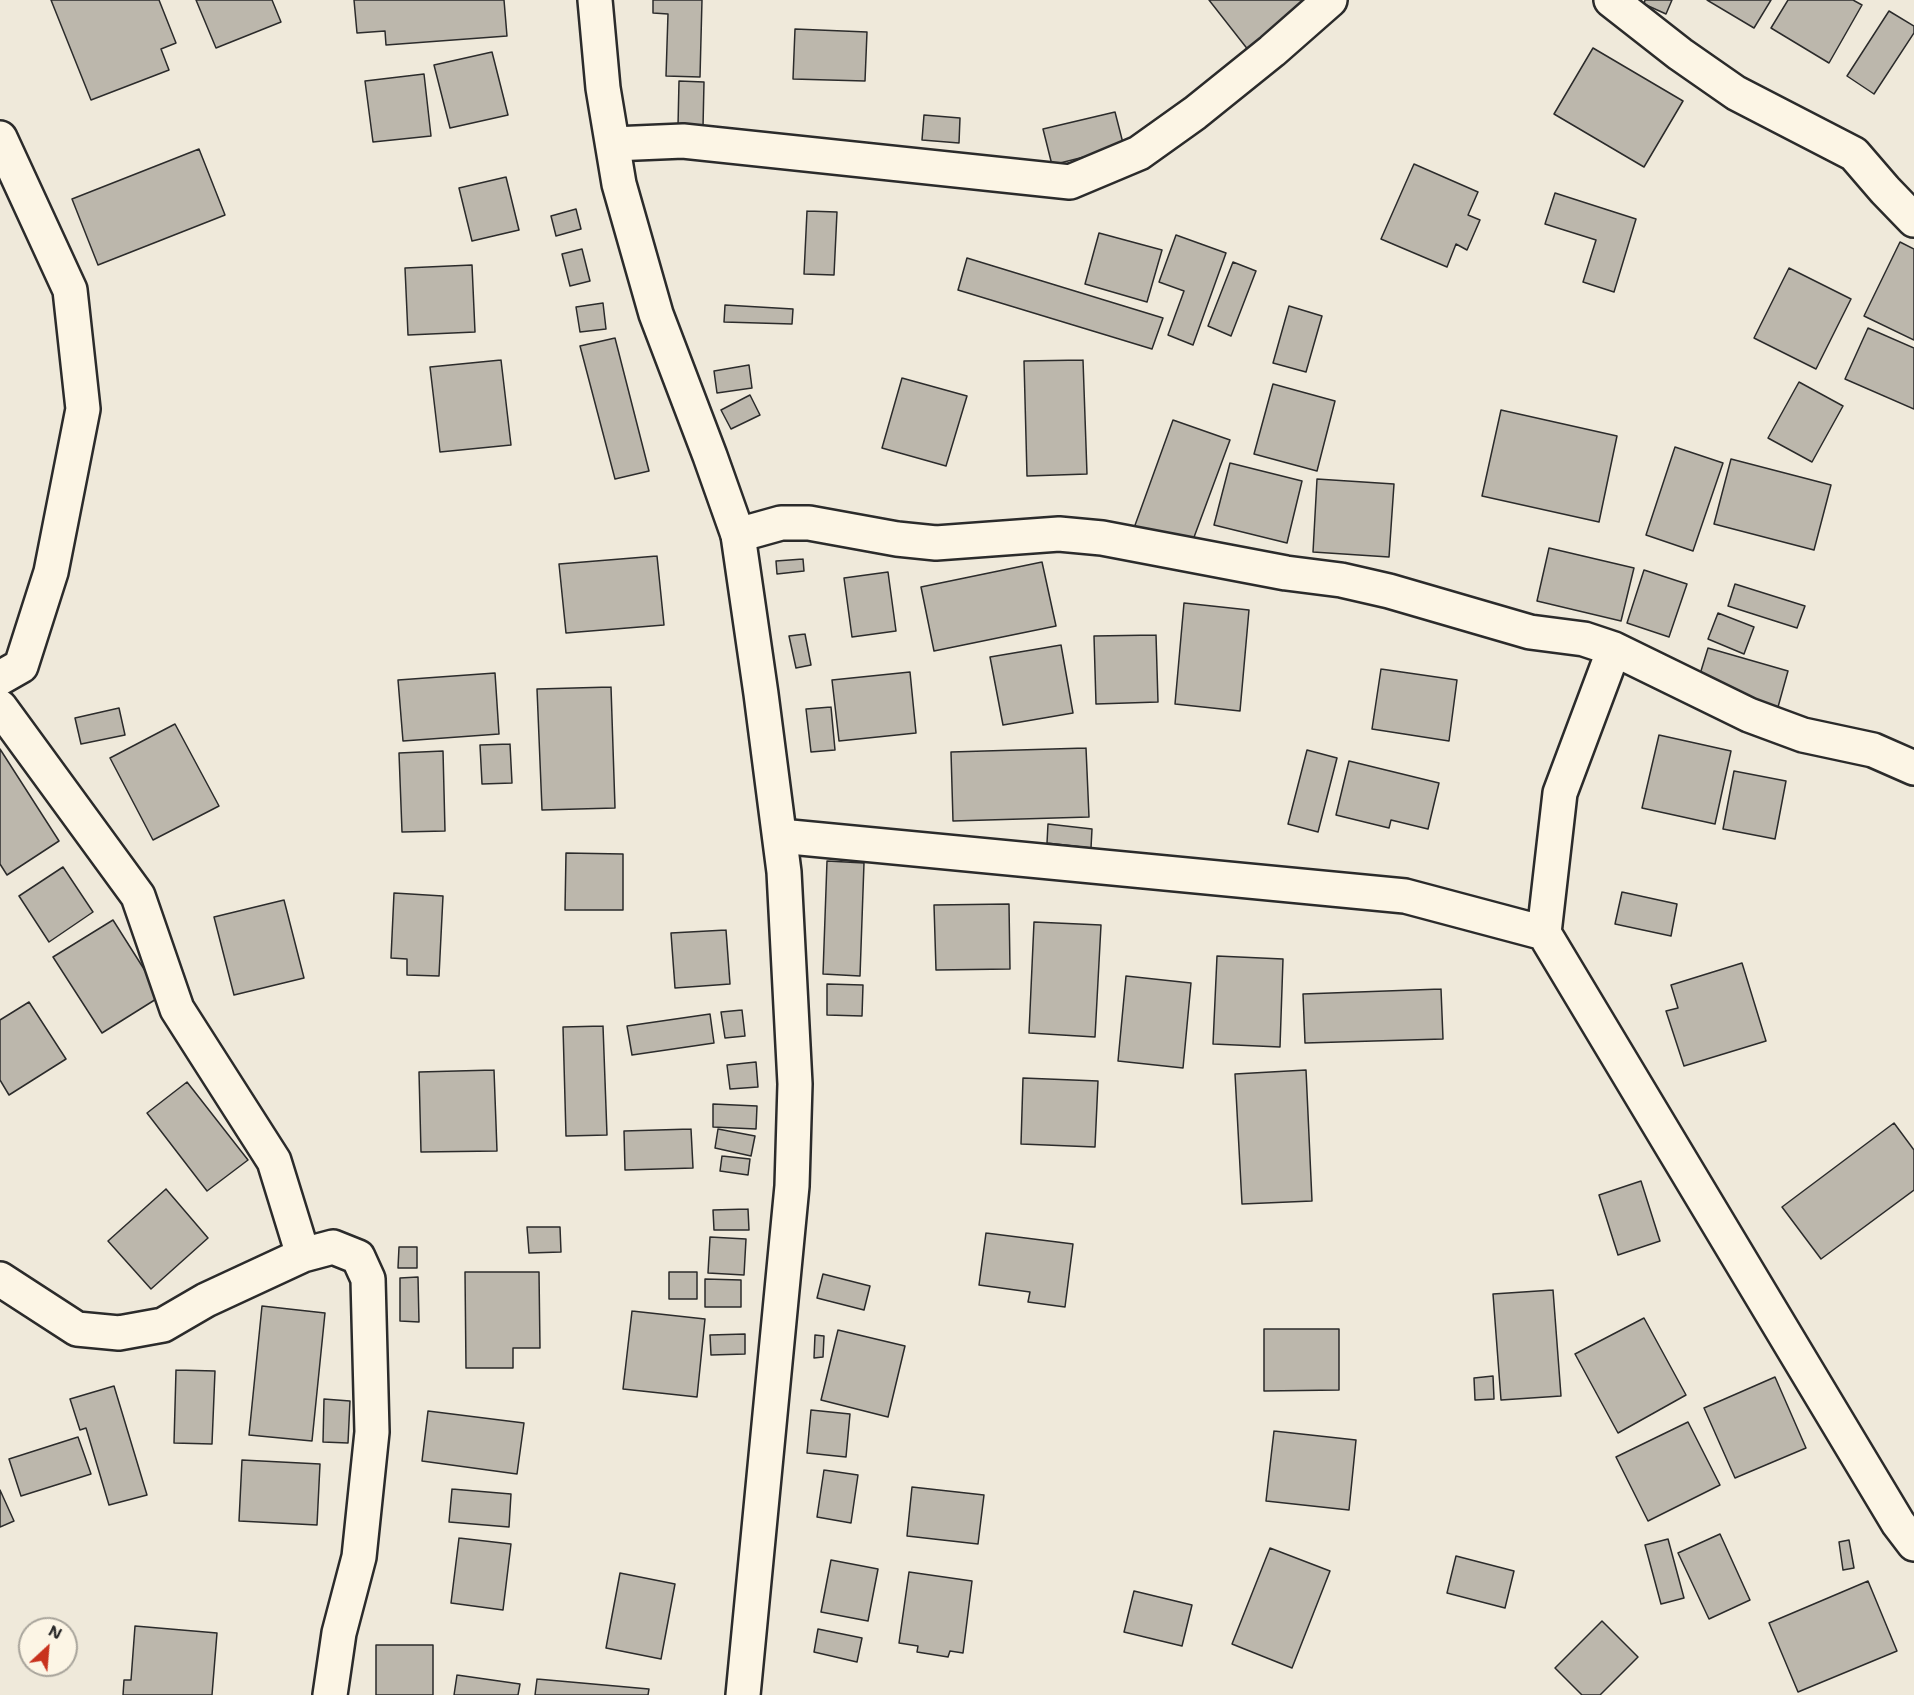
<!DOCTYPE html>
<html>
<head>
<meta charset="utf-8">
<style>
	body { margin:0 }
	#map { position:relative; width:1914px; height:1695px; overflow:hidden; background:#efe9da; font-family:"Shantell Sans",sans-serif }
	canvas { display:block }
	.north { position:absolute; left:18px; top:1617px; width:60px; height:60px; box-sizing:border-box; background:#fcf5e5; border:2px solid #a8a49b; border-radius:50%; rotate:26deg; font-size:16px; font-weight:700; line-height:24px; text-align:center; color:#2b2b2b }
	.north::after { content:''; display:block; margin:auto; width:21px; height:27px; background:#c8321e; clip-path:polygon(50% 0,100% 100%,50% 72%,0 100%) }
</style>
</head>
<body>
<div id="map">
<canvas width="1914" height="1695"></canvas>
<div class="north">N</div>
</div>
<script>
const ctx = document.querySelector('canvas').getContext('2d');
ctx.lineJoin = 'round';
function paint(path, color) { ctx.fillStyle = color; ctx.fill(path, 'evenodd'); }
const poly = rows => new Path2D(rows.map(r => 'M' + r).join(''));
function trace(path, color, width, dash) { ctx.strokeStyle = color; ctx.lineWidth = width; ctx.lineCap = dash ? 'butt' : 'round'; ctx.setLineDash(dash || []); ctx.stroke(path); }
const building = poly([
	[51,0,159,0,176,43,161,49,169,70,91,100,51,0],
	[196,0,272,0,281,22,216,48,196,0],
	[354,0,504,0,507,36,386,45,385,31,357,33,354,0],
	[653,0,702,0,700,77,666,76,668,14,653,13,653,0],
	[1209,0,1312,0,1249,51,1209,0],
	[1645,0,1672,0,1666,14,1644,4,1645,0],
	[1707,0,1771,0,1754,28,1707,0],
	[1788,0,1853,0,1862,5,1829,63,1771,28,1788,0],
	[1889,11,1914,26,1914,33,1874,94,1847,76,1889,11],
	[795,29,867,32,865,81,793,79,795,29],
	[1593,48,1683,101,1644,167,1554,114,1593,48],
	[492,52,508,115,450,128,434,65,492,52],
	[424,74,431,136,373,142,365,81,424,74],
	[679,81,704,82,703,127,678,126,679,81],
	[1115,112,1124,147,1052,165,1043,129,1115,112],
	[924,115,960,118,959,143,922,140,924,115],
	[199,149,225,215,98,265,72,199,199,149],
	[1414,164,1478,192,1468,215,1480,220,1467,250,1456,244,1447,267,1381,239,1414,164],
	[506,177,519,230,472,241,459,188,506,177],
	[1555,193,1636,219,1614,292,1583,282,1596,240,1545,224,1555,193],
	[576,209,581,229,556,236,551,216,576,209],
	[807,211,837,212,834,275,804,274,807,211],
	[1099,233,1162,250,1147,302,1085,284,1099,233],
	[1176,235,1226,253,1193,345,1168,335,1184,291,1159,282,1176,235],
	[1900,242,1914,249,1914,340,1864,316,1900,242],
	[582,249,590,281,570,286,562,254,582,249],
	[967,258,1163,318,1152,349,958,290,967,258],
	[1233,262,1256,271,1231,336,1208,326,1233,262],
	[472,265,475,332,408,335,405,268,472,265],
	[1789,268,1851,299,1816,369,1754,338,1789,268],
	[603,303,606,329,580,332,576,307,603,303],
	[725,305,793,309,792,324,724,322,725,305],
	[1289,306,1322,316,1306,372,1273,363,1289,306],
	[1868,328,1914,348,1914,409,1845,379,1868,328],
	[615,338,649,471,615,479,580,346,615,338],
	[501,360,511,445,440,452,430,367,501,360],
	[1083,360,1087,474,1027,476,1024,361,1083,360],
	[749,365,752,388,717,393,714,371,749,365],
	[902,378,967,396,946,466,882,448,902,378],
	[1799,382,1843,406,1812,462,1768,438,1799,382],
	[1273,384,1335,401,1317,471,1254,454,1273,384],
	[750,395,760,415,731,429,721,410,750,395],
	[1501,410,1617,436,1599,522,1482,496,1501,410],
	[1173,420,1230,440,1190,548,1134,528,1173,420],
	[1675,447,1723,463,1693,551,1646,535,1675,447],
	[1731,459,1831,485,1814,550,1714,524,1731,459],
	[1230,463,1302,481,1287,543,1214,525,1230,463],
	[1317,479,1394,484,1389,557,1313,552,1317,479],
	[1549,548,1634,568,1621,621,1537,601,1549,548],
	[657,556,664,625,566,633,559,564,657,556],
	[803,559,804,571,777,574,776,561,803,559],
	[1042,562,1056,626,934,651,921,587,1042,562],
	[1644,570,1687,584,1669,637,1627,623,1644,570],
	[888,572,896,631,852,637,844,578,888,572],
	[1735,584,1805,606,1797,628,1728,606,1735,584],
	[1184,603,1249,610,1240,711,1175,704,1184,603],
	[1718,613,1754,627,1744,654,1708,639,1718,613],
	[805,634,811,665,796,668,789,636,805,634],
	[1156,635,1158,702,1096,704,1094,636,1156,635],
	[1061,645,1073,713,1003,725,990,657,1061,645],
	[1708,648,1788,671,1778,707,1697,684,1708,648],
	[1381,669,1457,680,1449,741,1372,729,1381,669],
	[910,672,916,733,839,741,832,680,910,672],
	[495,673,499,734,403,741,398,680,495,673],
	[611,687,615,808,542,810,537,689,611,687],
	[831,707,835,750,811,752,806,709,831,707],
	[119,708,125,735,81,744,75,718,119,708],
	[175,724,219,806,153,840,110,758,175,724],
	[1659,735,1731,751,1715,824,1642,808,1659,735],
	[510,744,512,783,482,784,480,745,510,744],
	[1086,748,1089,817,953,821,951,752,1086,748],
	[0,749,59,841,7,875,0,864,0,749],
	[1307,750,1337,758,1318,832,1288,824,1307,750],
	[443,751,445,831,402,832,399,753,443,751],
	[1349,761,1439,783,1428,829,1391,820,1389,828,1336,815,1349,761],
	[1734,771,1786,781,1775,839,1723,829,1734,771],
	[1048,824,1092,829,1091,848,1047,843,1048,824],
	[566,853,623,854,623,910,565,910,566,853],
	[827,861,864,863,860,976,823,974,827,861],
	[63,867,93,912,49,942,19,896,63,867],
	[1622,892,1677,904,1671,936,1615,924,1622,892],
	[394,893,443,896,439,976,407,975,407,959,391,958,394,893],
	[284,900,304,978,234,995,214,917,284,900],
	[1009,904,1010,969,936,970,934,905,1009,904],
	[113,920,161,996,102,1033,53,957,113,920],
	[1034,922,1101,925,1095,1037,1029,1033,1034,922],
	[726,930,730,984,675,988,671,933,726,930],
	[1217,956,1283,959,1280,1047,1213,1044,1217,956],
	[1742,963,1766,1041,1684,1066,1666,1011,1678,1008,1671,985,1742,963],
	[1126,976,1191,983,1183,1068,1118,1061,1126,976],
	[827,984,863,985,862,1016,827,1015,827,984],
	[1441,989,1443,1039,1305,1043,1303,994,1441,989],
	[29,1002,66,1059,9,1095,0,1080,0,1020,29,1002],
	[742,1010,745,1036,725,1038,721,1012,742,1010],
	[710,1014,714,1043,632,1055,627,1026,710,1014],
	[603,1026,607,1135,566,1136,563,1027,603,1026],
	[756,1062,758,1087,730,1089,727,1065,756,1062],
	[494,1070,497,1151,421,1152,419,1072,494,1070],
	[1306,1070,1312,1201,1242,1204,1235,1074,1306,1070],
	[1023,1078,1098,1081,1095,1147,1021,1144,1023,1078],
	[187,1082,248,1160,207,1191,147,1113,187,1082],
	[713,1104,757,1106,756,1129,713,1127,713,1104],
	[1894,1123,1914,1150,1914,1190,1821,1259,1782,1207,1894,1123],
	[691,1129,693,1168,625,1170,624,1131,691,1129],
	[718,1129,755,1136,751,1156,715,1148,718,1129],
	[722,1156,750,1159,748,1175,720,1171,722,1156],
	[1641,1181,1660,1241,1618,1255,1599,1195,1641,1181],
	[166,1189,208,1238,151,1289,108,1241,166,1189],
	[748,1209,749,1230,714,1230,713,1210,748,1209],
	[527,1227,560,1227,561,1252,529,1253,527,1227],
	[986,1233,1073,1244,1065,1307,1028,1302,1030,1292,979,1285,986,1233],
	[710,1237,746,1239,744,1275,708,1273,710,1237],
	[399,1247,417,1247,417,1268,398,1268,399,1247],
	[465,1272,539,1272,540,1348,513,1348,513,1368,466,1368,465,1272],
	[669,1272,697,1272,697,1299,669,1299,669,1272],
	[823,1274,870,1286,864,1310,817,1298,823,1274],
	[418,1277,419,1322,400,1321,400,1278,418,1277],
	[705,1279,741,1280,741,1307,705,1307,705,1279],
	[1553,1290,1561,1396,1501,1400,1493,1294,1553,1290],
	[262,1306,325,1313,312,1441,249,1435,262,1306],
	[632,1311,705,1319,697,1397,623,1389,632,1311],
	[1644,1318,1686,1395,1618,1433,1575,1354,1644,1318],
	[1264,1329,1339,1329,1339,1390,1264,1391,1264,1329],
	[838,1330,905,1346,888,1417,821,1400,838,1330],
	[745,1334,745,1354,711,1355,710,1335,745,1334],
	[815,1335,824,1336,823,1357,814,1358,815,1335],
	[176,1370,215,1371,212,1444,174,1443,176,1370],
	[1493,1376,1494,1399,1475,1400,1474,1378,1493,1376],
	[1775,1377,1806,1448,1735,1478,1704,1408,1775,1377],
	[114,1386,147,1495,109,1505,86,1428,80,1430,70,1399,114,1386],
	[324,1399,350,1401,348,1443,323,1442,324,1399],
	[811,1410,850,1414,846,1457,807,1453,811,1410],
	[428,1411,524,1423,517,1474,422,1461,428,1411],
	[1688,1422,1720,1485,1648,1521,1616,1457,1688,1422],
	[1274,1431,1356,1440,1349,1510,1266,1501,1274,1431],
	[78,1437,91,1474,21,1496,9,1459,78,1437],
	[242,1460,320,1464,317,1525,239,1521,242,1460],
	[824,1470,858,1475,851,1523,817,1517,824,1470],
	[912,1487,984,1495,978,1544,907,1536,912,1487],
	[452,1489,511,1494,509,1527,449,1522,452,1489],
	[0,1490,14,1521,0,1527,0,1490],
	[1720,1534,1750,1600,1709,1619,1678,1553,1720,1534],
	[459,1538,511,1544,503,1610,451,1603,459,1538],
	[1668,1539,1684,1598,1661,1604,1645,1545,1668,1539],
	[1849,1540,1854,1568,1843,1570,1839,1542,1849,1540],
	[1270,1548,1330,1571,1292,1668,1232,1644,1270,1548],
	[1456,1556,1514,1571,1505,1608,1447,1593,1456,1556],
	[831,1560,878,1569,868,1621,821,1612,831,1560],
	[909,1572,972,1581,963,1653,950,1651,948,1657,917,1652,918,1646,899,1643,909,1572],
	[620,1573,675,1584,661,1659,606,1648,620,1573],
	[1868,1581,1897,1651,1798,1692,1769,1623,1868,1581],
	[1134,1591,1192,1605,1182,1646,1124,1632,1134,1591],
	[1602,1621,1638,1657,1600,1695,1582,1695,1555,1668,1602,1621],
	[135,1626,217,1633,212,1695,123,1695,124,1680,131,1680,135,1626],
	[818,1629,862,1638,857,1662,814,1652,818,1629],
	[376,1645,433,1645,433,1695,376,1695,376,1645],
	[457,1675,520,1684,518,1695,454,1695,457,1675],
	[537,1679,649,1689,648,1695,535,1695,537,1679]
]);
paint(building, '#bcb7ac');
trace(building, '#2b2b2b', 1.5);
const minor = poly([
	[1611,0,1680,54,1736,93,1854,154,1885,190,1914,220],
	[0,138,70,290,83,409,51,572,21,666,0,678],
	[613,144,683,141,1070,182,1139,153,1195,113,1272,51,1330,0],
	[738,535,781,523,809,523,897,539,936,543,1059,534,1102,538,1286,573,1341,580,1389,591,1530,632,1584,639,1614,649,1749,715,1803,735,1873,750,1914,768],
	[1614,649,1560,793,1544,933,1898,1523,1914,1544],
	[0,707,138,896,177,1009,274,1161,303,1255],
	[780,836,1405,896,1544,933],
	[0,1279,77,1329,119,1333,163,1325,206,1300,303,1255,333,1247,358,1257,368,1279,372,1432,359,1557,339,1633,330,1695]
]);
const tertiary = poly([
	[595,0,603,88,619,184,656,314,710,456,738,535,761,694,784,872,795,1084,792,1186,743,1695]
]);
trace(minor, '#2b2b2b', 38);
trace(tertiary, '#2b2b2b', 38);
trace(minor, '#fcf5e5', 33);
trace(tertiary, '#fcf5e5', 33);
</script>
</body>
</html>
